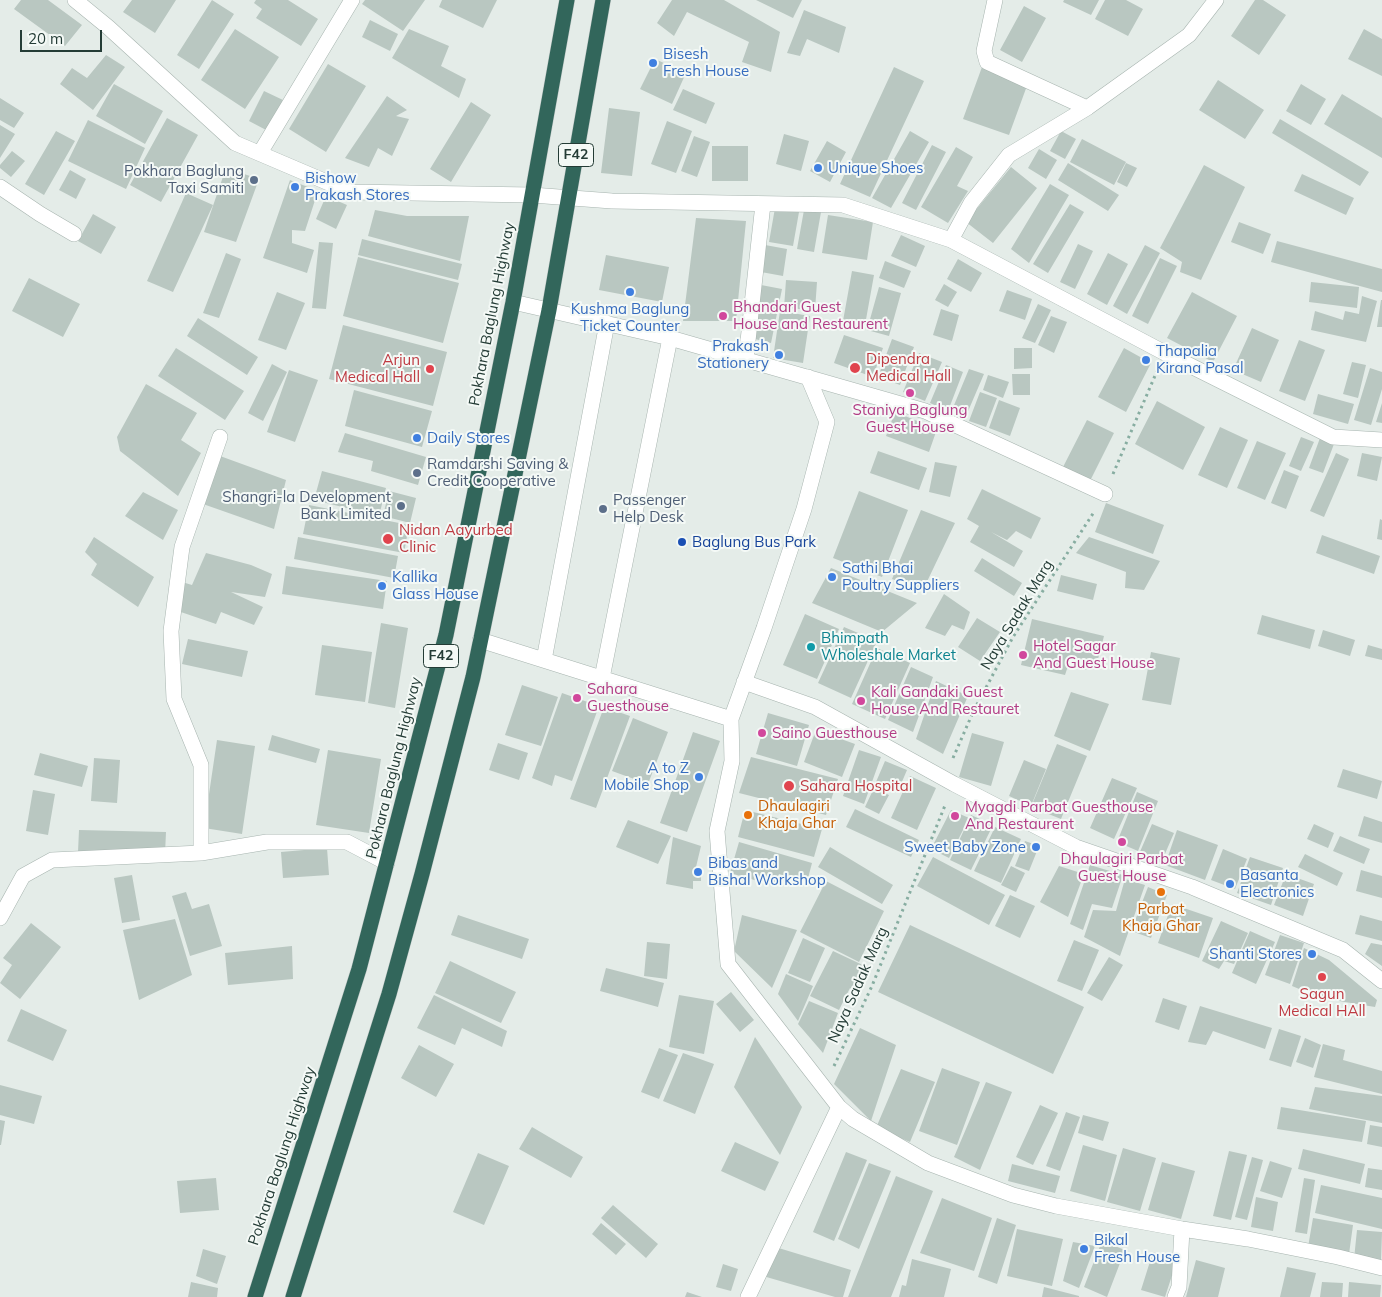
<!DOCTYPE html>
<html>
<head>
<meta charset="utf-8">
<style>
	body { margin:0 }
	#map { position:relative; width:1382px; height:1297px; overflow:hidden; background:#e4ece8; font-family:Mulish,sans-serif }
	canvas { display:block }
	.scale { position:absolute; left:20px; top:30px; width:82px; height:22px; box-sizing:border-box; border:2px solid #243c36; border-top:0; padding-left:6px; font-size:15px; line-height:18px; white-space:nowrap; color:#243c36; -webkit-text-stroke:4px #f4f9f6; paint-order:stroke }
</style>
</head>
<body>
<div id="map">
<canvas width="1382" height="1297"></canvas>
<div class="scale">20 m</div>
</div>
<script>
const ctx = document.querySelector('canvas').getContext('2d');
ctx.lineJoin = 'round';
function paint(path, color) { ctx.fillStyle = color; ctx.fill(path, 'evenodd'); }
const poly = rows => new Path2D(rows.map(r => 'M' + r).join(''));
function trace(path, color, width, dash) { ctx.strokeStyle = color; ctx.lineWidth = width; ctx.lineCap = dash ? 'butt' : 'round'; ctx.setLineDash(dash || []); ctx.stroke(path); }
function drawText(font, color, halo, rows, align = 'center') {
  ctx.font = font + ' Mulish,sans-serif'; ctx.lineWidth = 4; ctx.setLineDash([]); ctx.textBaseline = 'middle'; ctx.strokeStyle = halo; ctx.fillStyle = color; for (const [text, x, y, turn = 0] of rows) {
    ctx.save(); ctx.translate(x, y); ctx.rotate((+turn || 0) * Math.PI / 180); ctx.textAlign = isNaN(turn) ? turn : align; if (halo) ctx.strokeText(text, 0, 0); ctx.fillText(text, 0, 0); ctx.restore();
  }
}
paint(poly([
	[21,0,48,0,82,25,65,46,14,9],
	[132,0,176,0,155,33,123,12],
	[212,0,234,14,199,69,177,55],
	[256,0,288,0,318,19,301,46,256,18,262,9,254,3],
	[365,0,425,0,403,31,362,4],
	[442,0,497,0,483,28,439,7],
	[672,0,724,0,780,32,771,72,742,62,749,42,687,12,674,36,657,23],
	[756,0,802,0,793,18],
	[1064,0,1099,0,1091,15,1063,2],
	[1105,0,1126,0,1143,9,1128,36,1095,19],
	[1255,0,1263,0,1286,15,1259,55,1231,36],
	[1024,6,1046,18,1022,62,1000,50],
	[804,10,846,27,839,53,807,39,800,56,787,53],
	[370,20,398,34,390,51,362,37],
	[235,29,279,57,245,109,201,80],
	[409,29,449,46,441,66,466,79,459,98,392,58],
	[1364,29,1382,39,1382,76,1348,59],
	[106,55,125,67,93,110,60,84,72,68,87,78],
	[655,59,686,73,672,104,640,89],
	[328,64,366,86,326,152,289,129],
	[894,67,924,81,870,197,840,184],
	[982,67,1028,83,1009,135,963,119],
	[1218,80,1264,110,1245,139,1199,110],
	[114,84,163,111,145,144,96,116],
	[1301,84,1326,99,1311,125,1286,111],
	[683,89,715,103,706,124,673,110],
	[264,91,283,100,268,131,249,121],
	[1342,94,1382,118,1382,158,1324,124],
	[387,96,407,110,396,116,409,119,392,156,378,148,369,167,345,158],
	[0,98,24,113,14,128,0,120],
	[471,102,491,115,451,182,430,169],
	[609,108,640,112,632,176,601,173],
	[167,118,198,135,161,202,130,185],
	[1280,119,1369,172,1360,186,1272,133],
	[88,120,145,148,126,189,68,161],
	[667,121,692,131,676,173,651,164],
	[0,125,15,134,0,158],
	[56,131,75,141,44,195,25,184],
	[910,131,929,142,891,208,872,198],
	[1061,131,1076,139,1065,159,1050,151],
	[784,134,809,141,801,171,776,164],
	[694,136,710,142,697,177,681,171],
	[1082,139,1126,162,1114,185,1070,162],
	[827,141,846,152,830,182,810,171],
	[932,145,946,152,916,210,902,203],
	[712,146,748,146,748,181,712,181],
	[956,147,973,157,957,186,968,191,948,223,921,207],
	[1039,149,1057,160,1046,179,1028,168],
	[12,151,25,161,11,177,0,168,0,165],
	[1068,163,1119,195,1108,211,1058,180],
	[1126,163,1137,168,1127,187,1117,182],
	[1204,165,1245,187,1201,280,1180,272,1182,262,1160,248],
	[1011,167,1037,188,993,243,966,222],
	[226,168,259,179,236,242,204,232],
	[70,170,86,179,76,199,59,190],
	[1302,174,1354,198,1346,215,1294,191],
	[290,180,318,191,305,231,292,230,292,243,314,250,307,273,263,258],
	[1050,184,1069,195,1029,263,1011,249],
	[186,193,213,205,173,292,147,281],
	[326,196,347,205,336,229,316,219],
	[1070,204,1084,212,1048,273,1033,264],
	[775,208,799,212,793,246,769,242],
	[375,210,407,216,469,216,460,261,368,236],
	[804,210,821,212,814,252,797,249],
	[93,214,116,227,101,254,78,241],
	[828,215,873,222,867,260,822,253],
	[696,218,746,221,736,321,683,321],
	[1239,222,1271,234,1263,254,1231,242],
	[901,235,925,246,916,267,891,256],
	[362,239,462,264,458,280,358,255],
	[1277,241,1382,269,1382,292,1271,262],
	[319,242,333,243,326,309,312,308],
	[1078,244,1093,251,1075,289,1060,282],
	[765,245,787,249,783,276,761,272],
	[1145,245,1160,253,1127,314,1113,306],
	[226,253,241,259,219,318,203,313],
	[1108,253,1128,264,1107,305,1087,294],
	[606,255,669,267,662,302,599,290],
	[358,257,459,283,443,343,343,316],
	[1160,258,1177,266,1148,324,1132,316],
	[958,259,982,273,971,292,947,279],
	[885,261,911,271,904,288,879,278],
	[852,271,874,275,865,325,843,321],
	[29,278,80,304,63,337,12,311],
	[786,280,817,282,815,310,784,308],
	[1311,282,1359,287,1357,308,1309,302],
	[944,284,957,292,948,307,935,300],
	[761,285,782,289,771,343,751,338],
	[879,287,901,293,889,336,867,330],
	[1007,290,1032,299,1025,320,999,311],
	[277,292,305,303,286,350,258,340],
	[1192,292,1237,316,1213,362,1167,338],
	[1362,296,1377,301,1366,342,1311,330,1315,311,1343,320,1345,311,1359,314],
	[1381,300,1382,300,1382,327,1377,327],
	[1038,304,1051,310,1035,343,1022,338],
	[941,309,959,315,952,341,933,335],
	[780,311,810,316,803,363,773,358],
	[1051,316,1067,322,1054,353,1038,345],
	[198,318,258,357,247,375,187,336],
	[343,325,447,352,433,406,329,379],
	[1252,328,1279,340,1261,382,1233,370],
	[844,335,883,348,873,377,834,363],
	[892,339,914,347,900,385,878,377],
	[1299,340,1325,350,1305,401,1279,391],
	[176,348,244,391,225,420,158,376],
	[1014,348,1032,348,1032,368,1014,369],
	[1124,348,1151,363,1126,412,1098,397],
	[919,353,942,362,925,401,903,392],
	[1352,362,1366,365,1358,398,1343,394],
	[272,364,287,372,263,421,248,413],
	[946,365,963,372,948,411,930,403],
	[1370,368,1382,372,1382,389,1371,425,1354,420],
	[969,369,984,374,966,416,952,410],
	[289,370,318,380,295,442,267,432],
	[1012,374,1030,374,1030,395,1013,395],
	[988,375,1009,382,1003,398,983,390],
	[146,384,197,413,181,440,201,453,178,496,120,451,117,437],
	[354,390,432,411,422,447,345,426],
	[980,392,997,398,986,427,969,421],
	[1318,394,1354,404,1348,424,1313,414],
	[999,400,1020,408,1010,436,989,428],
	[1157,401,1205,427,1183,470,1135,444],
	[1382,403,1382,423,1376,422],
	[895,412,937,429,929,452,886,436],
	[1087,420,1114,433,1089,483,1062,469],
	[1220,427,1248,440,1227,488,1198,475],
	[345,433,426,457,418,485,371,471,373,461,338,452],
	[1301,437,1314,442,1301,471,1289,466],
	[1320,438,1334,444,1323,473,1309,468],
	[1257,441,1286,453,1265,500,1237,488],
	[878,451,927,468,919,490,870,473],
	[1336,453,1349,459,1324,517,1310,511],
	[1362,453,1382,457,1377,481,1357,476],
	[220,456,286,480,274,529,203,504],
	[935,462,957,466,950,497,929,492],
	[1284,470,1299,476,1286,509,1271,503],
	[322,471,386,488,379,516,314,500],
	[982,489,1041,518,1031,539,1016,531,1007,540,991,532,1023,551,1014,567,970,542,979,526,967,519],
	[389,491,416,498,410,523,383,516],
	[859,491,908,510,882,577,833,558],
	[143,492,178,510,163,540,125,516],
	[1106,503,1164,525,1153,554,1095,532],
	[309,505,409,525,404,553,303,534],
	[921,510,955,523,923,590,892,579],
	[1380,519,1382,520,1382,540,1377,539],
	[1322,535,1380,556,1374,574,1316,553],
	[94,537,154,577,138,607,91,575,97,564,85,552],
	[298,537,398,556,394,578,294,559],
	[1089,537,1160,561,1144,590,1125,588,1126,572,1076,553],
	[206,553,251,565,272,574,265,597,231,592,263,607,254,625,221,612,216,624,175,610,182,582,192,585],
	[982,558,1022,583,1014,596,974,571],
	[286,566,387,581,383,609,282,594],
	[831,568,917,603,882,632,812,603],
	[1061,575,1097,584,1093,600,1057,591],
	[944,594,970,612,964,630,952,625,945,636,925,628],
	[805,614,839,629,817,679,783,665],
	[1262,615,1315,630,1310,649,1257,634],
	[977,618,1000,632,980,661,958,647],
	[1032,619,1104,636,1097,663,1088,661,1086,670,1068,666,1065,675,1021,665],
	[381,623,408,628,395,708,368,703],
	[844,627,877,641,851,698,818,683],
	[1323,630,1355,640,1350,656,1318,646],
	[188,639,248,651,242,677,182,664],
	[322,645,372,652,365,702,315,695],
	[1368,645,1382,649,1382,660,1365,656],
	[877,648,910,663,885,719,852,704],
	[1151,652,1180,658,1171,705,1142,700],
	[911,667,933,677,913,732,888,720],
	[936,681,968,696,943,754,916,739],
	[522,685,558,697,541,746,505,735],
	[1071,692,1109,704,1090,751,1054,736],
	[562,693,599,706,572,781,555,775,552,786,532,778],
	[604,707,630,716,596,808,570,799],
	[768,713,809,725,797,766,756,754],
	[633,718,668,732,648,784,612,771],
	[816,730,855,744,842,777,804,762],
	[693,732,720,741,687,832,660,823],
	[972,733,1004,742,991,786,959,777],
	[272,735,320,749,316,763,268,750],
	[217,740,255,746,242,834,204,828],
	[498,743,528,753,519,780,489,770],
	[1057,744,1087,756,1061,819,1031,807],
	[328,750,381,759,369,833,316,825],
	[859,750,881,757,864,804,843,796],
	[40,753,88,766,82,787,34,775],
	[751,757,838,779,826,815,739,793],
	[94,758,120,760,117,803,91,801],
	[1024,760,1046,769,1031,806,1009,796],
	[885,761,907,770,898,791,876,782],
	[1343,769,1382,781,1377,799,1337,787],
	[910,776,936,788,917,830,891,818],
	[1112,778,1137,788,1114,839,1090,828],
	[874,788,889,795,879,814,865,807],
	[33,790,55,794,48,835,26,831],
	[1137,792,1158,801,1138,851,1117,842],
	[855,809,919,840,911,857,846,827],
	[745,810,822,829,814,857,738,837],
	[951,810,969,818,949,858,931,849],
	[971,815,993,825,971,870,950,860],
	[1364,816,1382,822,1382,843,1358,836],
	[628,820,671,836,658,864,616,847],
	[1152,824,1174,833,1161,863,1139,854],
	[1314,824,1334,833,1328,848,1307,839],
	[995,827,1021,839,1001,883,974,871],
	[79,830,166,832,165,854,78,852],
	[1177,830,1218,845,1205,880,1165,865],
	[1340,836,1370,849,1364,864,1333,851],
	[673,837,701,846,696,867,701,868,701,881,693,881,693,889,666,884],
	[1025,841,1039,846,1029,871,1015,866],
	[739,842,812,863,807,882,779,874,775,886,730,873],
	[830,847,893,885,882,904,818,867],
	[327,848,329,875,283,878,281,852],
	[1223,849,1247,859,1235,889,1211,880],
	[1305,854,1343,873,1337,886,1298,867],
	[933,857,1005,895,989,925,917,886],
	[1250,857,1283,868,1271,905,1237,893],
	[1090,865,1123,875,1112,908,1092,904,1083,930,1070,924],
	[1011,866,1025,873,1016,892,1001,885],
	[1059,866,1084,874,1068,917,1040,902],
	[1361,870,1382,876,1382,898,1356,891],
	[1286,874,1314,884,1303,916,1274,905],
	[132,875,140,920,122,923,114,878],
	[1125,879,1145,885,1120,956,1084,937,1093,910,1116,911],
	[826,881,884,911,859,962,800,932],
	[1148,887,1167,895,1151,938,1131,931],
	[186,892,192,909,209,904,222,946,190,956,172,896],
	[1010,895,1035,906,1020,938,995,926],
	[1172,904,1213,918,1199,958,1158,943],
	[458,915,529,939,522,959,451,935],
	[742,915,797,930,772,988,734,951],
	[1360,915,1382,921,1382,941,1355,934],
	[175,919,192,975,139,1000,123,930],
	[1221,921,1248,933,1234,964,1224,961,1219,969,1202,961],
	[31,923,61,947,20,999,0,983,12,965,3,958],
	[910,925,1084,1007,1053,1074,878,992],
	[1250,931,1275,942,1256,984,1232,973],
	[1280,935,1304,943,1290,984,1265,975],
	[803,938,825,948,810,982,788,973],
	[1074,940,1099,950,1082,991,1057,981],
	[647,942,670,944,667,979,644,976],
	[1371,943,1382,945,1382,966,1365,954],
	[292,946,293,979,228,985,225,953],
	[1304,948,1329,960,1377,1000,1375,1007,1321,998,1292,986],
	[833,951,867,967,855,991,850,988,839,1010,810,996],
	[1109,957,1123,965,1102,1001,1087,993],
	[450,961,516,992,501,1023,435,993],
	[606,968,664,983,658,1007,600,991],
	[786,974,813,986,798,1021,778,994],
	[731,992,754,1020,740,1032,716,1004],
	[434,995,507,1031,502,1047,462,1028,455,1045,417,1028],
	[679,995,714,1001,704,1054,669,1047],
	[1163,998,1187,1006,1179,1030,1155,1022],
	[809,1001,838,1013,823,1053,798,1024],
	[1200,1006,1272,1028,1265,1049,1213,1031,1206,1045,1188,1042],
	[21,1009,67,1030,53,1061,7,1041],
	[860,1028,896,1045,871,1121,834,1084],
	[1279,1029,1301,1036,1291,1067,1269,1060],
	[755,1037,802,1107,780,1155,734,1087],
	[1305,1038,1321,1045,1313,1068,1296,1062],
	[1323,1044,1345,1050,1343,1060,1382,1071,1382,1094,1314,1077],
	[419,1045,454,1064,436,1097,401,1078],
	[659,1048,678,1055,659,1099,641,1092],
	[683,1053,714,1064,695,1114,663,1101],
	[942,1068,980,1082,957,1145,919,1131],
	[901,1069,935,1082,910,1142,876,1128],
	[986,1082,1012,1092,980,1170,954,1157],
	[0,1085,42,1096,34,1124,0,1115],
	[1315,1087,1382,1096,1382,1123,1309,1109],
	[1040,1105,1058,1113,1033,1165,1016,1157],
	[1281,1107,1366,1121,1362,1142,1277,1129],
	[1066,1112,1080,1117,1060,1171,1046,1166],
	[1083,1115,1109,1122,1103,1141,1078,1133],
	[0,1120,5,1121,1,1145,0,1145],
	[1370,1125,1382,1127,1382,1147,1367,1144],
	[532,1127,583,1157,571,1178,519,1149],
	[735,1142,779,1162,765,1191,721,1171],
	[1083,1145,1117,1155,1105,1201,1070,1191],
	[1123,1148,1156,1158,1140,1211,1107,1202],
	[1303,1149,1365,1164,1360,1184,1298,1169],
	[1229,1151,1247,1155,1231,1220,1213,1216],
	[846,1152,867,1160,834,1241,813,1232],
	[478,1153,509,1166,484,1225,453,1212],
	[1252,1157,1263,1160,1247,1220,1235,1217],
	[1270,1161,1292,1168,1282,1198,1260,1191],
	[1162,1162,1195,1171,1181,1219,1148,1210],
	[869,1163,891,1171,859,1249,838,1239],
	[1012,1164,1060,1176,1055,1193,1008,1181],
	[1368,1168,1382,1170,1382,1190,1365,1187],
	[896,1176,933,1191,891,1297,848,1297],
	[216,1178,219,1210,180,1213,177,1181],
	[1304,1178,1315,1180,1307,1234,1295,1232],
	[1321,1185,1382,1198,1382,1229,1315,1213],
	[1256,1197,1278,1202,1273,1231,1251,1227],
	[942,1198,992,1218,974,1271,920,1253],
	[613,1205,658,1244,646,1258,601,1218],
	[997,1218,1016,1225,997,1284,978,1277],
	[1313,1218,1353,1225,1349,1254,1308,1247],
	[601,1223,626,1244,616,1255,592,1234],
	[1017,1229,1063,1239,1052,1286,1007,1276],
	[1357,1230,1382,1232,1381,1261,1354,1259],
	[1102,1241,1125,1250,1107,1297,1084,1287],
	[1073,1242,1095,1246,1079,1288,1063,1281],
	[772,1246,851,1270,843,1297,835,1297,763,1276],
	[203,1249,226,1256,217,1284,196,1276],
	[1153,1252,1177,1260,1165,1297,1141,1290],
	[912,1259,951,1269,944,1297,899,1297,902,1285,906,1286],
	[1196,1260,1225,1268,1218,1297,1186,1297],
	[723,1264,738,1269,731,1291,716,1287],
	[1287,1267,1316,1273,1310,1297,1280,1297],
	[191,1282,218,1288,217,1297,188,1297],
	[1322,1282,1343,1283,1342,1297,1320,1297],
	[1349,1282,1381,1285,1380,1297,1348,1297],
	[1044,1287,1079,1296,1079,1297,1042,1297],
	[687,1292,702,1297,685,1297]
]), '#b9c7c1');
const minor = poly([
	[75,0,108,27,235,143,350,192,532,195,612,201,843,205,951,240,1165,353,1333,437,1382,440],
	[995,0,984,51,987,62,1087,108],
	[260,153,352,0],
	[0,187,40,214,74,234],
	[951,240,971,203,1009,155,1087,108,1189,35,1216,0],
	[513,302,670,338,925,411,1105,494],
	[746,359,763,204],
	[808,377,827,422,804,509,764,628,731,719,732,761,717,831,728,964,839,1107,853,1119,928,1163,1013,1195,1056,1206,1182,1229,1248,1239,1338,1257,1382,1268],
	[480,640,731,719],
	[544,660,607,323],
	[602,678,670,338],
	[744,682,815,707,954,784,1076,847,1192,887,1343,950,1382,981],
	[201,853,201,765,174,699,171,631,182,547,220,437],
	[0,918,23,876,52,860,201,853,267,842,347,842,387,863],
	[748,1297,839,1107],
	[1175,1297,1179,1287,1182,1229]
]);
const highway = poly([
	[255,1297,359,969,446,635,513,302,567,0],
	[293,1297,389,994,422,874,473,677,549,310,603,0]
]);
trace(minor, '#a7b4af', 16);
trace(highway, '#c2c8c7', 16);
trace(poly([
	[1113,474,1157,371],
	[953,758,974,710,1013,637,1094,512],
	[834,1066,872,986,946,803]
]), '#87ada1', 3, [2.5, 4]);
trace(minor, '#fff', 15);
trace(highway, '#32665b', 15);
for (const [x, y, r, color] of [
	[653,63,5,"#3f7fe0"],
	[818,168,5,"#3f7fe0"],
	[254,180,5,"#5c6f8a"],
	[295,187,5,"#3f7fe0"],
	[630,292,5,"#3f7fe0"],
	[723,316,5,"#d1479c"],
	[779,355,5,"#3f7fe0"],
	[1146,360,5,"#3f7fe0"],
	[855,368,6,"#e0444e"],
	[430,369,5,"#e0444e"],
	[910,393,5,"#d1479c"],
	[417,438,5,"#3f7fe0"],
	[417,473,5,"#5c6f8a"],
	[401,506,5,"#5c6f8a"],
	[603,509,5,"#5c6f8a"],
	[388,539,6,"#e0444e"],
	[682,542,5,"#1a4fb4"],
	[832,577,5,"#3f7fe0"],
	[382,586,5,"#3f7fe0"],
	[811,647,5,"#0f9aa8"],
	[1023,655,5,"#d1479c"],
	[577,698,5,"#d1479c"],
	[861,701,5,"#d1479c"],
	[762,733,5,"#d1479c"],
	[699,777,5,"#3f7fe0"],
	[789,786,6,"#e0444e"],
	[748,815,5,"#e8710a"],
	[955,816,5,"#d1479c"],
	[1122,842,5,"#d1479c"],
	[1036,847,5,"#3f7fe0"],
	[698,872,5,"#3f7fe0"],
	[1230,884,5,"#3f7fe0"],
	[1161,892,5,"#e8710a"],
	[1312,954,5,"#3f7fe0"],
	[1322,977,5,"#e0444e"],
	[1084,1249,5,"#3f7fe0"]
]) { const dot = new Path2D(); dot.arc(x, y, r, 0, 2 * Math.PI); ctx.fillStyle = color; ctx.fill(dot); trace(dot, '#f4f9f6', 2); }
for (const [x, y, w] of [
	[576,155,35],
	[441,656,35]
]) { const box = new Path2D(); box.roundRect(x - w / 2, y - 11.5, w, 23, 4); ctx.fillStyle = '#f4f9f6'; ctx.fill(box); trace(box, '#243c36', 1); }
drawText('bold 14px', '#243c36', null, [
	["F42",576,155],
	["F42",441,656]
]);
drawText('15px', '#366cbe', '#f4f9f6', [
	["Bisesh",663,54],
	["Fresh House",663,71],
	["Unique Shoes",828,168],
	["Bishow",305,178],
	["Prakash Stores",305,195],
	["Kushma Baglung",630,309,"center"],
	["Ticket Counter",630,326,"center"],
	["Prakash",769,346,"right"],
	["Stationery",769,363,"right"],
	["Thapalia",1156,351],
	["Kirana Pasal",1156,368],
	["Daily Stores",427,438],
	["Sathi Bhai",842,568],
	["Poultry Suppliers",842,585],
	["Kallika",392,577],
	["Glass House",392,594],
	["A to Z",689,768,"right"],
	["Mobile Shop",689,785,"right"],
	["Sweet Baby Zone",1026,847,"right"],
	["Bibas and",708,863],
	["Bishal Workshop",708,880],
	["Basanta",1240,875],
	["Electronics",1240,892],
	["Shanti Stores",1302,954,"right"],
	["Bikal",1094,1240],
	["Fresh House",1094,1257]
], 'left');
drawText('15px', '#4e5e75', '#f4f9f6', [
	["Pokhara Baglung",244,171],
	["Taxi Samiti",244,188],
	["Ramdarshi Saving &",427,464,"left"],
	["Credit Cooperative",427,481,"left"],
	["Shangri-la Development",391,497],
	["Bank Limited",391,514],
	["Passenger",613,500,"left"],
	["Help Desk",613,517,"left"]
], 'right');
drawText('15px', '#b23c85', '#f4f9f6', [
	["Bhandari Guest",733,307],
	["House and Restaurent",733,324],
	["Staniya Baglung",910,410,"center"],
	["Guest House",910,427,"center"],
	["Hotel Sagar",1033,646],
	["And Guest House",1033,663],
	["Sahara",587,689],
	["Guesthouse",587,706],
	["Kali Gandaki Guest",871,692],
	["House And Restauret",871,709],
	["Saino Guesthouse",772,733],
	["Myagdi Parbat Guesthouse",965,807],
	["And Restaurent",965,824],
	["Dhaulagiri Parbat",1122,859,"center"],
	["Guest House",1122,876,"center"]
], 'left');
drawText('15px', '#243c36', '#f4f9f6', [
	["Pokhara Baglung Highway",492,314,-79],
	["Naya Sadak Marg",1017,615,-59],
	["Pokhara Baglung Highway",394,768,-76],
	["Naya Sadak Marg",858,985,-66],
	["Pokhara Baglung Highway",282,1156,-72]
]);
drawText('15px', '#be3a42', '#f4f9f6', [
	["Dipendra",866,359],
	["Medical Hall",866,376],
	["Arjun",420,360,"right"],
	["Medical Hall",420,377,"right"],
	["Nidan Aayurbed",399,530],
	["Clinic",399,547],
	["Sahara Hospital",800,786],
	["Sagun",1322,994,"center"],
	["Medical HAll",1322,1011,"center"]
], 'left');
drawText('15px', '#164399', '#f4f9f6', [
	["Baglung Bus Park",692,542]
], 'left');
drawText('15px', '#0d838f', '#f4f9f6', [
	["Bhimpath",821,638],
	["Wholeshale Market",821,655]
], 'left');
drawText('15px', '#c56008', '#f4f9f6', [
	["Dhaulagiri",758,806],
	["Khaja Ghar",758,823],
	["Parbat",1161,909,"center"],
	["Khaja Ghar",1161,926,"center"]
], 'left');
</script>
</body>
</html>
